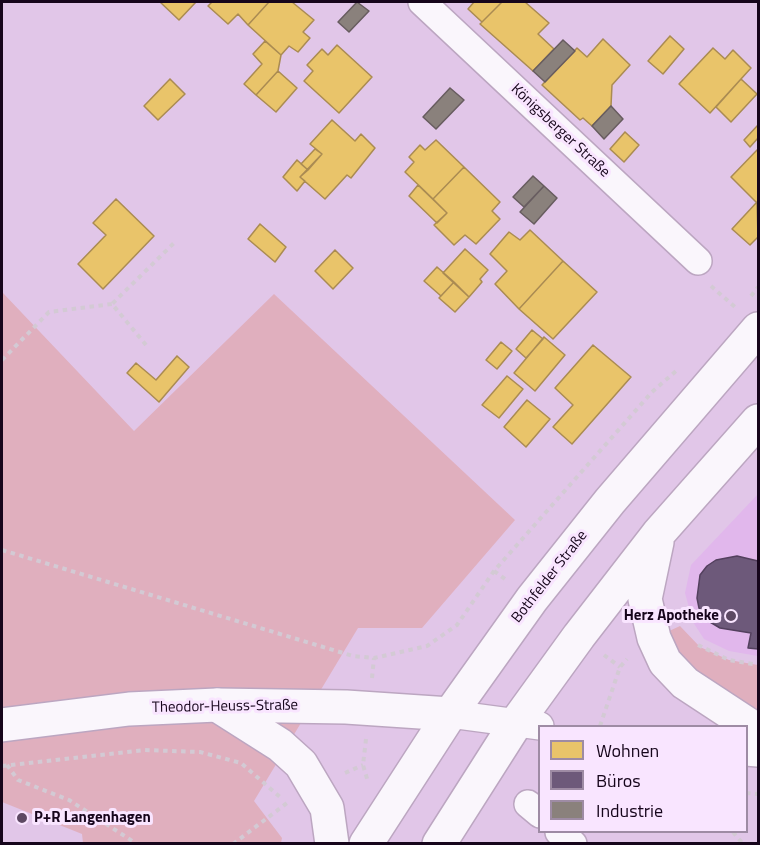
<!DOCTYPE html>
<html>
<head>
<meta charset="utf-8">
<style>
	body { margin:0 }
	#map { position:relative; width:760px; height:845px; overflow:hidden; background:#e1c6e8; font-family:"Titillium Web",sans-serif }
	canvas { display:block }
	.frame { position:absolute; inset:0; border:3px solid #16051b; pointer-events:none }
	.legend { position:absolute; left:538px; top:725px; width:210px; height:108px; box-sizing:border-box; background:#f9e5ff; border:2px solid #9e8ba4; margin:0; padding:8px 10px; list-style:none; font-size:18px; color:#16051b }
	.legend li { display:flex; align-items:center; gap:12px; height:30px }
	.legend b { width:30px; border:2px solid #9e8ba4 }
</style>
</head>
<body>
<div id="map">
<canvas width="760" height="845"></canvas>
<div class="frame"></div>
<ul class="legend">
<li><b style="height:16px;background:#e9c46a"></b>Wohnen</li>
<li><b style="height:16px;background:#6d597a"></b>Büros</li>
<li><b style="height:16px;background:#8a817c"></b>Industrie</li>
</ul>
</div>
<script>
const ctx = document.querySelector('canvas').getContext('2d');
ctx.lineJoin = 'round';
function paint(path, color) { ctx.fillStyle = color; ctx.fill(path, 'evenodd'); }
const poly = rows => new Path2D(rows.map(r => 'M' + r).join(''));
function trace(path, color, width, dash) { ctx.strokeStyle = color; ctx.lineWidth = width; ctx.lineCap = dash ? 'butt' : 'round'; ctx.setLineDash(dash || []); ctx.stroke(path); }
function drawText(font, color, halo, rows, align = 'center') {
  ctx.font = font + ' "Titillium Web",sans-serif'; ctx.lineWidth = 6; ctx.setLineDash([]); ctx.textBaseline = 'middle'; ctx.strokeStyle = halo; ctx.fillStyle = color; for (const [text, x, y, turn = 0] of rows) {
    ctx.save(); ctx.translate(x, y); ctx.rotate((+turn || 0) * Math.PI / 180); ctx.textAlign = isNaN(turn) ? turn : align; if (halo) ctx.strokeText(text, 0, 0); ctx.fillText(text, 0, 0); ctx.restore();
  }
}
paint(poly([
	[758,494,758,656,729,651,704,639,693,622,685,593,691,565]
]), '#e1b7ec');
paint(poly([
	[3,293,134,431,274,294,515,520,422,628,358,628,254,801,282,838,281,843,83,843,82,834,2,802],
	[680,626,700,647,729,660,758,665,758,731,654,638]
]), '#e0afbe');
const homes = poly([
	[160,2,196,2,179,20,160,2],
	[212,2,269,2,248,25,238,14,228,24,208,6,212,2],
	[269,2,292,2,314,20,303,32,310,38,298,52,289,46,281,55,248,25,269,2],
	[474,2,502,2,482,22,468,9,474,2],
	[502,2,525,2,549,23,538,34,554,49,533,71,480,24,502,2],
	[670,36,684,49,663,74,648,61,670,36],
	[603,39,630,65,612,85,611,106,592,126,583,118,580,120,542,85,577,48,587,57,603,39],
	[265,41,281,55,278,71,256,95,244,84,262,64,253,54,265,41],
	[337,45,372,77,339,113,304,81,313,71,307,65,322,49,328,55,337,45],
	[713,48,725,59,733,50,751,68,710,113,679,84,713,48],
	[278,71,297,88,276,112,256,95,278,71],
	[170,79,185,94,158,120,144,106,170,79],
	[741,79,757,94,731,122,716,107,741,79],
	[332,120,355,141,361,134,375,148,351,178,347,175,325,199,300,177,322,154,310,144,332,120],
	[758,125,758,138,750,147,744,140,758,125],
	[625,132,639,145,624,162,610,149,625,132],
	[436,140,464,167,433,199,405,172,414,162,409,157,420,145,425,150,436,140],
	[315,149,322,154,308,170,301,164,315,149],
	[758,149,758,204,731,177,758,149],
	[297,160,308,170,300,177,305,181,297,191,283,177,297,160],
	[464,167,500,202,492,211,500,219,476,244,465,235,454,245,434,225,447,213,433,199,464,167],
	[418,185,447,213,437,223,409,196,418,185],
	[116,199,154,236,103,289,78,264,106,235,93,223,116,199],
	[757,202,758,237,750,245,732,229,757,202],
	[260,224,286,247,275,262,248,239,260,224],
	[530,230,563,261,519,309,495,284,507,271,490,254,509,232,520,240,530,230],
	[465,249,488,270,480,279,482,282,469,297,443,273,465,249],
	[335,250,353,268,333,289,315,271,335,250],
	[563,261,597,292,553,339,519,309,563,261],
	[437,267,454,282,441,296,424,281,437,267],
	[454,282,469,297,455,312,439,298,454,282],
	[532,330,543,339,526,358,516,349,532,330],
	[544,337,565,355,535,391,514,373,544,337],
	[501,342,512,351,497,369,486,360,501,342],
	[593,345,631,377,572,444,553,427,573,405,555,388,593,345],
	[177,356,189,367,159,402,127,373,136,363,156,380,177,356],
	[507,376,523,389,499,418,482,405,507,376],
	[527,400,550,419,526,447,504,427,527,400]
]);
paint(homes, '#e9c46a');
trace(homes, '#aa8b52', 1.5);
const offices = poly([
	[737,556,758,561,758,649,748,648,751,633,720,628,710,622,699,608,697,598,700,575,707,566,716,560,737,556]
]);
paint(offices, '#6d597a');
trace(offices, '#53405e', 1.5);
const industry = poly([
	[357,2,369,11,349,32,338,22,357,2],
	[563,40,575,51,545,82,533,71,563,40],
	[450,88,464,100,436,129,423,117,450,88],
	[611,106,623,119,604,139,592,126,611,106],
	[533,176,544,186,524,207,513,197,533,176],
	[544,186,557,198,534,224,520,212,544,186]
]);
paint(industry, '#8a817c');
trace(industry, '#675c5f', 1.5);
const minor = poly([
	[422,2,698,261],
	[450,714,540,726],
	[746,752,758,753],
	[528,804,540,814],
	[559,832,573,844]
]);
const tertiary = poly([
	[2,725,129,709,217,705,346,707,450,714]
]);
const secondary = poly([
	[657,542,645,599,654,638,665,662,685,683,758,731],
	[217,705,280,745,301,764,327,808,332,844],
	[366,844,450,714,532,599,610,501,758,329],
	[439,844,516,723,579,636,658,534,758,421]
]);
trace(minor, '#bca6c1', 30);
trace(tertiary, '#bca6c1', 36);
trace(secondary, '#bca6c1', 36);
trace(poly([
	[711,286,735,307],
	[751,296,758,287],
	[146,345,112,304,176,241],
	[2,360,49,312,112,304],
	[2,550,353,656,374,658,427,646,457,625,494,571,652,392,676,371],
	[494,571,505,579],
	[698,645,729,660,758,665],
	[604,655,620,667],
	[372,678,374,658],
	[600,726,620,667,627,659],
	[366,739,363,765,368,782],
	[7,765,18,780,69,800,137,844],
	[2,766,145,750,200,752,241,763,280,797],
	[345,773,363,765],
	[746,793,758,794],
	[733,832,743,844],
	[163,844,166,844],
	[233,844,287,803],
	[749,844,758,843]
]), '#d3cad4', 4, [4.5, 4.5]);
trace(minor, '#faf6fc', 27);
trace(tertiary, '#faf6fc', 33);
trace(secondary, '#faf6fc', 33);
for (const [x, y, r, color] of [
	[731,616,6,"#5d4963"],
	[22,818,6,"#5d4963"]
]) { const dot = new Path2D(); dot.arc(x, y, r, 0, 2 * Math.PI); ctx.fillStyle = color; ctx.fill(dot); trace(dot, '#f9e5ff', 2); }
drawText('15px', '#16051b', '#f9e5ff', [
	["Königsberger Straße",560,131,43],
	["Bothfelder Straße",550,577,-52],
	["Theodor-Heuss-Straße",225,707,-1]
]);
drawText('bold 15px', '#16051b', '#f9e5ff', [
	["Herz Apotheke",719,616],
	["P+R Langenhagen",34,818,"left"]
], 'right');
</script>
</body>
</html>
